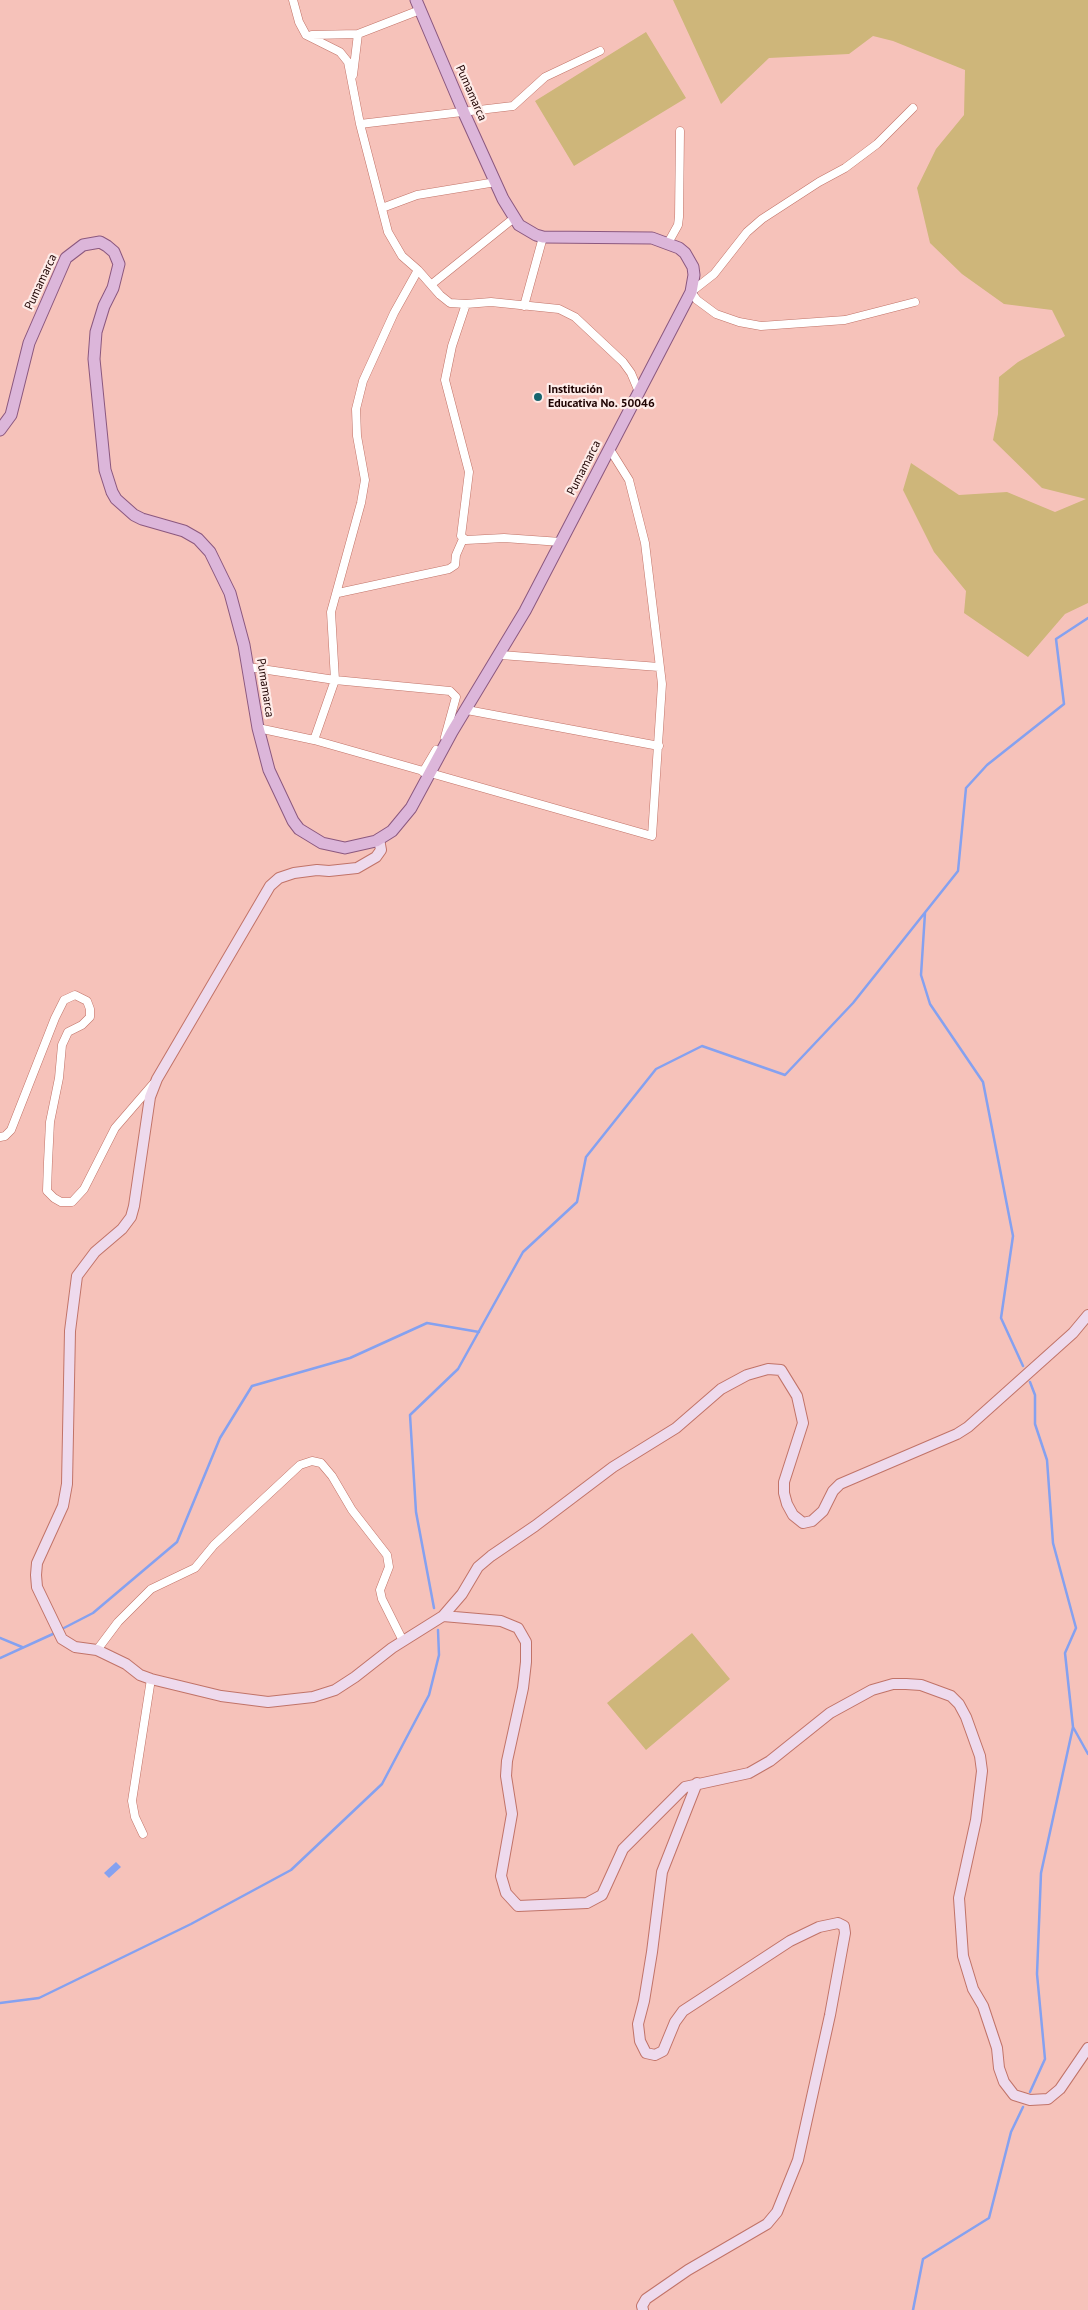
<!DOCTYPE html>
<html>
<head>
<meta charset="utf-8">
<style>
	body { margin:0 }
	canvas { display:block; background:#f6c2ba }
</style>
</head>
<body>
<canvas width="1088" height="2310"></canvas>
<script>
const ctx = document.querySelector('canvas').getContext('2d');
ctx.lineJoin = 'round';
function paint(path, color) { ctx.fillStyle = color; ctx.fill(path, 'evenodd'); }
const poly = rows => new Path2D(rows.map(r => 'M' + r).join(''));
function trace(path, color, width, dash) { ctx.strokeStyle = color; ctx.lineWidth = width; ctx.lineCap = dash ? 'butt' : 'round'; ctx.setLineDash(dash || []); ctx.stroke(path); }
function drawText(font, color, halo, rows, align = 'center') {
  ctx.font = font + ' "PT Sans",sans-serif'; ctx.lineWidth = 4.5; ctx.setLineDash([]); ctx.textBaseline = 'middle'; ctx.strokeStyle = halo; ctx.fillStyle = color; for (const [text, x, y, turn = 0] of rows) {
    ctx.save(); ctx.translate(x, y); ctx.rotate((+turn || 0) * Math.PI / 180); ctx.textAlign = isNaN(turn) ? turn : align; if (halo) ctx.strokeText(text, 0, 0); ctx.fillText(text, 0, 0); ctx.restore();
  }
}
paint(poly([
	[673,0,1088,0,1088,603,1065,614,1028,657,964,613,966,591,934,552,903,490,911,463,959,495,1007,492,1055,512,1086,499,1042,488,993,440,998,414,999,377,1018,362,1065,336,1052,310,1004,304,962,274,930,243,917,188,936,149,964,115,965,70,893,41,873,36,849,54,769,58,721,104],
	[646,32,686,98,574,166,535,101],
	[692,1633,730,1679,646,1750,607,1703]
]), '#ceb67a');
paint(poly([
	[116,1862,121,1867,109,1878,104,1873]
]), '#85a1f0');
trace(poly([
	[925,913,921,975,930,1004,983,1082,1013,1236,1001,1318,1023,1366],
	[1030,1382,1035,1395,1035,1424,1047,1460,1053,1543,1076,1628,1065,1653,1073,1727,1041,1873,1037,1974,1045,2059,1030,2092],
	[434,1608,416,1512,410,1415,458,1369,523,1252,577,1202,586,1157,656,1069,702,1046,785,1075,853,1003,958,871,966,788,987,765,1064,704,1056,639,1088,618],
	[60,1630,93,1613,177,1542,220,1438,252,1386,350,1358,427,1323,479,1332],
	[0,1638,22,1647],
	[0,1658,55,1633],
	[1073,1727,1088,1754],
	[0,2003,39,1998,191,1924,291,1870,382,1784,429,1695,439,1655,438,1630],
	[913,2310,923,2259,989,2218,1011,2132,1023,2107]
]), '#85a1f0', 2.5);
const street = poly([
	[293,0,299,22,306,35,340,52,348,62,360,124,388,232,402,256,418,270,440,295,450,303,466,304,491,302,559,309,575,317,623,362,631,373,639,392],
	[312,35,358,34],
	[353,75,358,34,420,10],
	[913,108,877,144,845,168,819,182,762,219,747,232,714,274,691,292,697,300,716,314,739,322,761,326,845,320,915,302],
	[360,124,513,106,545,77,600,51],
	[382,208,417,195,496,182],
	[668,243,678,225,679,217,680,131],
	[432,284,514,218],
	[466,304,452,346,445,380,469,472,461,536,466,540,504,538,561,542],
	[524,306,543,237],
	[338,593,449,569,455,565,456,555,463,539],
	[501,655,659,667],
	[248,667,335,680,450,691,456,697,445,737],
	[467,710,659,746],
	[258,728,314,740,652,836,662,684,645,543,629,480,609,448],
	[314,740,335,680,331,612,361,503,365,480,357,436,356,409,363,381,394,313,418,270],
	[423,772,436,750],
	[0,1137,5,1136,11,1130,55,1018,64,1000,75,995,87,1001,90,1009,90,1017,82,1025,68,1032,62,1045,59,1078,50,1122,48,1162,47,1191,54,1198,61,1202,72,1202,84,1189,115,1128,153,1084],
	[97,1650,118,1622,151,1589,195,1568,214,1545,300,1465,312,1461,321,1463,332,1476,352,1510,387,1555,389,1567,380,1590,382,1599,403,1641],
	[143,1834,135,1817,132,1801,151,1679]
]);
const secondary = poly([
	[379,839,381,850,376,857,357,868,329,871,317,870,294,873,279,878,270,886,157,1079,150,1097,134,1206,131,1217,122,1229,95,1252,77,1276,70,1331,67,1484,63,1506,37,1563,36,1575,37,1587,62,1639,75,1647,97,1650,126,1664,140,1675,151,1679,221,1696,268,1702,313,1697,335,1690,355,1677,392,1648,443,1616,462,1594,478,1567,491,1556,535,1526,613,1467,676,1428,721,1389,747,1375,768,1369,781,1370,797,1396,803,1423,784,1482,784,1493,787,1504,793,1515,803,1523,812,1521,823,1511,833,1491,840,1484,957,1434,968,1427,1073,1333,1088,1315],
	[443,1616,501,1621,518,1628,526,1642,526,1662,523,1688,507,1761,506,1776,512,1814,501,1876,506,1893,518,1906,587,1903,602,1895,623,1849,685,1787,749,1773,770,1761,830,1713,872,1690,893,1684,906,1684,921,1685,951,1696,959,1704,966,1717,980,1756,982,1771,976,1820,959,1898,963,1956,973,1989,983,2006,997,2048,999,2068,1004,2082,1014,2095,1030,2100,1048,2099,1060,2089,1088,2048],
	[643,2310,642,2306,646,2299,688,2270,767,2224,777,2212,798,2160,830,2015,845,1933,844,1926,838,1923,819,1927,790,1941,683,2011,675,2022,663,2051,655,2055,646,2053,640,2041,638,2024,644,2001,652,1952,662,1872,697,1783]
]);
const primary = poly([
	[0,430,11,415,29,343,66,258,83,245,100,242,107,246,114,252,119,264,113,288,104,306,96,332,94,359,105,470,112,492,116,499,134,515,142,519,184,531,198,539,210,552,230,593,244,645,258,728,269,770,293,821,299,829,322,843,345,848,376,841,392,831,411,808,452,732,525,611,691,292,694,275,693,267,685,253,679,248,652,238,543,237,536,235,519,225,503,199,464,113,416,0]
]);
trace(street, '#c17368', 9);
trace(secondary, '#c17368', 12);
trace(primary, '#8b587f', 13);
trace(street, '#fff', 8);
trace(secondary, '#eedaed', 10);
trace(primary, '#dcb6da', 11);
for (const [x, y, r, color] of [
	[538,397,5,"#17636d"]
]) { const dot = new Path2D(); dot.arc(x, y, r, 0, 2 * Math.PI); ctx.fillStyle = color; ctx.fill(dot); trace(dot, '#feece9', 2); }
drawText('12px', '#1e0302', '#feece9', [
	["Pumamarca",471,93,66],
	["Pumamarca",41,282,-65],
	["Pumamarca",584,468,-63],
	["Pumamarca",265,688,81]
]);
drawText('bold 12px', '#1e0302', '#feece9', [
	["Institución",548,390],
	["Educativa No. 50046",548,404]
], 'left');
</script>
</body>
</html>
